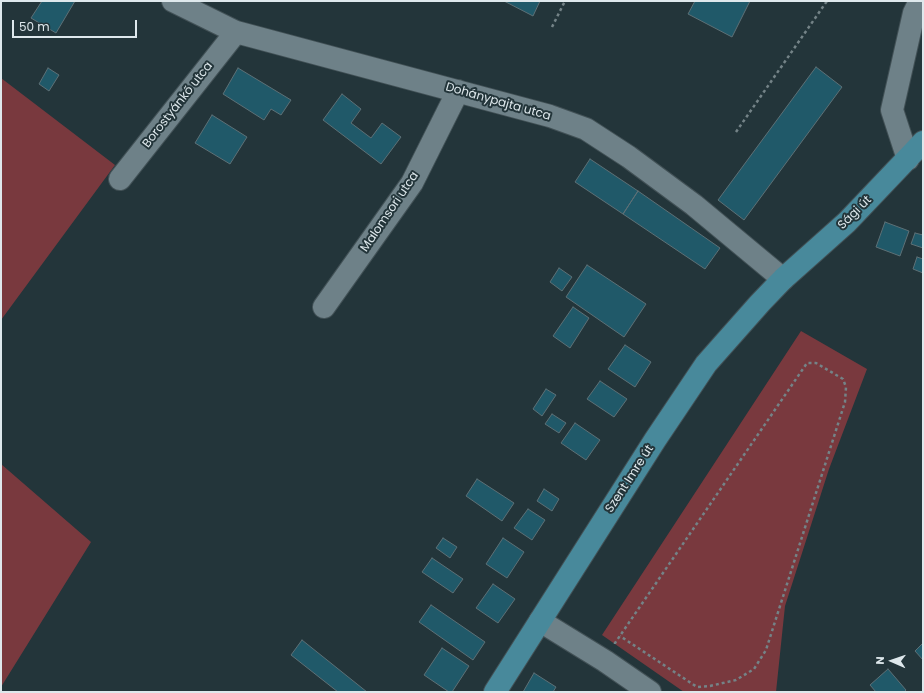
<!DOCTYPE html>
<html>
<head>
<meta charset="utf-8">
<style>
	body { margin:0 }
	#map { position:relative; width:924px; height:693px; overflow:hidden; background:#23353a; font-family:Poppins,sans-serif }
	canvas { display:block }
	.frame { position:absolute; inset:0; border:2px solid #dee8ec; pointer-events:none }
	.north { position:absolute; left:872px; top:641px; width:40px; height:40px; -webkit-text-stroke:3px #23353a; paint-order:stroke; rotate:272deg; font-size:11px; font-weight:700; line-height:16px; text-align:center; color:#dee8ec }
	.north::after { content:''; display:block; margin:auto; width:14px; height:18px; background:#dee8ec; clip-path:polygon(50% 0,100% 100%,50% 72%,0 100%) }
	.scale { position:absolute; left:12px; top:20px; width:125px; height:18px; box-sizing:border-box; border:2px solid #dee8ec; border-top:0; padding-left:5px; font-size:12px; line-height:14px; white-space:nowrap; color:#dee8ec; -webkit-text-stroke:3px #23353a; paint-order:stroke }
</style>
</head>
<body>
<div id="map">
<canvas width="924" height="693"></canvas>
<div class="frame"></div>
<div class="north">N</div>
<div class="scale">50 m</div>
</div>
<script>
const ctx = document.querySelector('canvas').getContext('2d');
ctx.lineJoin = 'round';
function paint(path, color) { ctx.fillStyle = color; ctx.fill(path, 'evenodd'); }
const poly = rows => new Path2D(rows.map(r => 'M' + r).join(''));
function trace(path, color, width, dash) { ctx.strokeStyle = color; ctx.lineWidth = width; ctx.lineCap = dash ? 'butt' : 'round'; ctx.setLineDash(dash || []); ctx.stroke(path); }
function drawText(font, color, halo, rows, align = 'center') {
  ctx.font = font + ' Poppins,sans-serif'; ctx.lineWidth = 4; ctx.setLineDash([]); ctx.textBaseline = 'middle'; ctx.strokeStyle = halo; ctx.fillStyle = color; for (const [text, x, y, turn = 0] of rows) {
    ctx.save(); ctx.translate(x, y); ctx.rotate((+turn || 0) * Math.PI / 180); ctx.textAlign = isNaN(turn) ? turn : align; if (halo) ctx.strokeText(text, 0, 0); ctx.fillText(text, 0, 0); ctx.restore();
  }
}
paint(poly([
	[1,78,115,165,1,320],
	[801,331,867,369,829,469,785,606,776,692,684,692,602,635],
	[1,464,91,542,1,687]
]), '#79393e');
const building = poly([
	[42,1,75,1,56,33,31,18,42,1],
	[504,1,540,1,533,16,504,1],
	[695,1,750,1,732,37,688,14,695,1],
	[816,67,842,87,744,220,718,200,816,67],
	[48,68,59,75,49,91,39,84,48,68],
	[238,68,291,100,281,115,271,109,264,120,223,94,238,68],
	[342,94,361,109,351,123,371,138,382,123,401,137,381,164,323,120,342,94],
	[212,115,247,137,230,164,195,143,212,115],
	[590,159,638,191,623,214,575,182,590,159],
	[638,191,720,248,705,269,623,214,638,191],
	[885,222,909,231,900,256,876,247,885,222],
	[915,233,923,235,923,248,911,244,915,233],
	[917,257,923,259,923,273,913,269,917,257],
	[587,265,646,304,624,337,566,297,587,265],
	[559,268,572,277,562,291,550,282,559,268],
	[573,307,589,318,570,348,553,336,573,307],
	[625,345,651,362,635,387,608,369,625,345],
	[600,381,627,399,614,417,587,399,600,381],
	[546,389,556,395,542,416,533,409,546,389],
	[552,414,566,423,559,433,545,424,552,414],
	[575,423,600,440,586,460,561,443,575,423],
	[477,479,514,503,502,521,466,496,477,479],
	[544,489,559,499,552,511,537,501,544,489],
	[528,509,545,520,532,540,514,528,528,509],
	[443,538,457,547,450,558,436,548,443,538],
	[503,538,524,552,507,578,486,564,503,538],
	[432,558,463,579,453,593,422,572,432,558],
	[493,584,515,599,498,623,476,608,493,584],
	[431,605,485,642,473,660,419,622,431,605],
	[302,640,367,692,338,692,291,655,302,640],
	[923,643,923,660,915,651,923,643],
	[442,648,469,666,452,692,449,692,424,675,442,648],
	[888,669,906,690,904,692,876,692,870,685,888,669],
	[534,673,556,687,553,692,523,692,534,673]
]);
paint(building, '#205969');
trace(building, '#5d7076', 1);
const minor = poly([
	[173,1,236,32,550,116,586,129,629,157,694,205,783,279],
	[908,159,892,110,914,13,920,1],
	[120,179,236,32],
	[324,307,412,183,458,91],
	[540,621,605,661,650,692]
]);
const major = poly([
	[495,692,655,440,706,364,760,303,783,279,847,222,923,142]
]);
trace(minor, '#425156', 24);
trace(major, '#425156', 24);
trace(poly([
	[552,27,565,1],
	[736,132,827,1],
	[615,644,615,643,807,363,816,363,843,379,846,387,845,402,766,650,754,669,736,680,710,686,697,687,620,636]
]), '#748387', 2.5, [3, 3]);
trace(minor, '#6e8188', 22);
trace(major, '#48899b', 22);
drawText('12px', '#dee8ec', '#23353a', [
	["Dohánypajta utca",498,102,16],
	["Borostyánkő utca",178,105,-52],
	["Malomsori utca",390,212,-56],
	["Sági út",855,213,-45],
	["Szent Imre út",630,479,-57]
]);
</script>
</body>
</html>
